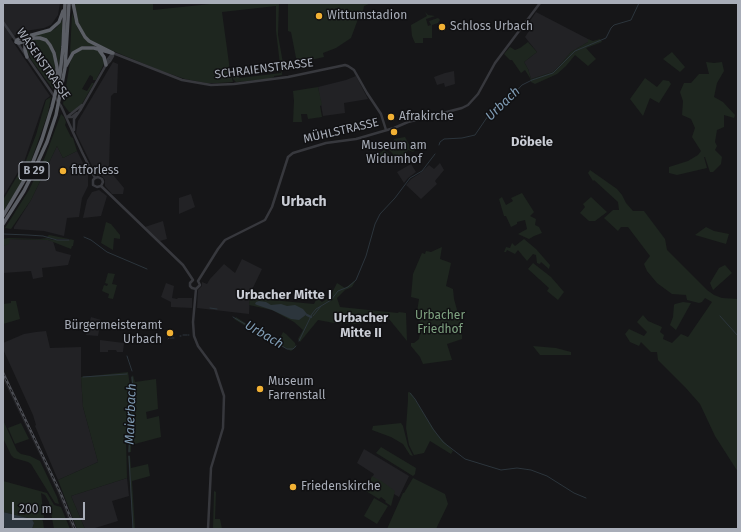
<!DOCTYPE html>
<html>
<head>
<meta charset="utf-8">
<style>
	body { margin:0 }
	#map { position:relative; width:741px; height:532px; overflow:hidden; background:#161618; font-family:"Fira Sans",sans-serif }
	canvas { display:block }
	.frame { position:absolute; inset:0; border:4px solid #a8adb8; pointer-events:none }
	.scale { position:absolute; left:12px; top:502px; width:73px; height:18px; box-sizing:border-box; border:2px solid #a8adb8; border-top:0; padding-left:5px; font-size:12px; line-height:14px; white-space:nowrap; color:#a8adb8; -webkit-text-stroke:3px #111113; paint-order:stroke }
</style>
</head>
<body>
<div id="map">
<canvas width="741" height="532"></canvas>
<div class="frame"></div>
<div class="scale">200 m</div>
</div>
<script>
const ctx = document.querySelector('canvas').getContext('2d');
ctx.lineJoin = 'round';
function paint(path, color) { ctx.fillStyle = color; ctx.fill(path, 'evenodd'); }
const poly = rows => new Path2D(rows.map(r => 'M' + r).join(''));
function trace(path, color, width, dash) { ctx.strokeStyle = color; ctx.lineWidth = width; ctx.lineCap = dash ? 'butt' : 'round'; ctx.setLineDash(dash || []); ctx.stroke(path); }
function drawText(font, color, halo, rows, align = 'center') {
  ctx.font = font + ' "Fira Sans",sans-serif'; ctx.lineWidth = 3; ctx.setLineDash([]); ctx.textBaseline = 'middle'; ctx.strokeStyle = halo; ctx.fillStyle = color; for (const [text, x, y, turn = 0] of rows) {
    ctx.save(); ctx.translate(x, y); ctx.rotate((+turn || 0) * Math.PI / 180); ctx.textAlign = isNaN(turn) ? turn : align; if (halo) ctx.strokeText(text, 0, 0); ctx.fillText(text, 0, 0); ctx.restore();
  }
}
paint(poly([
	[3,3,60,3,58,15,51,25,44,28,19,32,11,39,50,96,45,100,24,162,3,197],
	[536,12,588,39,588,42,571,52,560,65,553,72,531,79,528,69,524,62,537,52,525,37,531,28,528,24],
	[113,62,118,64,117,93,114,93,111,96,109,170,124,188,123,194,112,194,105,186,105,180,102,176,96,174,76,133,78,121],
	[454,71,455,84,445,87,444,83,437,85,434,77,445,73],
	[356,76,368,99,344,103,345,113,323,116,318,87,346,80],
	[57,146,63,158,77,151,88,173,88,186,82,198,79,217,67,218,64,236,44,231,14,229,14,227,31,200],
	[440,163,444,170,435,181,437,184,421,199,406,185,411,179,419,174,429,165,434,169],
	[411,164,416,172,408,178,404,183,397,172],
	[99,190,107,196,101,216,83,218,87,200,92,192],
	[191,194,195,207,179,214,179,198],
	[163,221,167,239,160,241,145,227],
	[9,239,48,240,53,241,56,251,71,255,68,265,42,268,43,277,33,279,31,271,3,273,3,246,4,246],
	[242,259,262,269,250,294,249,314,197,308,198,290,202,286,202,282,207,284,210,279,224,264,235,273],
	[166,283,174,286,172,298,177,299,178,298,192,298,192,308,171,307,171,302,161,297],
	[91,317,101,320,98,336,86,335],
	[46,331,50,348,81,347,81,377,83,407,98,462,58,480,35,426,36,425,33,415,3,349,3,343,24,334,36,332],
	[100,340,124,343,123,352,117,352,116,350,108,350,108,352,100,352],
	[3,369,62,496,76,529,72,529,57,491,3,379],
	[364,449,409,476,399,497,377,484,376,487,372,484,371,480,374,474,357,463],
	[127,478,129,496,112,501,118,521,92,529,85,529,71,496]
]), '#222225');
paint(poly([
	[75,3,153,3,153,10,220,3,279,3,278,35,283,63,281,63,282,75,274,76,274,77,269,79,236,82,233,79,232,73,233,73,240,78,281,73,276,31,276,6,222,12,230,71,233,82,218,83,206,83,185,79,159,70,94,43,87,38,82,30,78,20],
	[288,3,369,3,369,4,364,6,363,11,358,19,351,38,336,48,323,53,324,57,297,63,291,32,288,31],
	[425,12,428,15,435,16,426,19,428,26,431,25,429,21,438,18,440,20,438,23,432,25,432,38,423,38,423,43,415,43,412,36,411,25,427,16],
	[72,13,77,27,83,37,87,41,109,51,95,46,84,46,79,48,70,54],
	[62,20,62,36,59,66,55,50,51,44,41,37,32,37,20,41,31,36,51,31,56,28],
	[35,38,44,40,47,43,53,52,56,74,53,89,32,61,27,51,27,44,29,41],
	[588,39,593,41,600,39,602,42,586,48,596,59,588,66,575,55,566,66,557,74,535,84,531,82,530,78,525,70,521,73,512,60,510,60,504,54,510,47,515,50,520,48,528,42,537,52,524,62,528,69,531,79,553,72,560,65,571,52,588,42],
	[87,48,97,50,101,53,103,56,104,64,96,80,93,80,93,77,90,75,82,89,87,91,92,83,94,83,82,104,72,112,69,112,63,104,70,63,73,55,78,51],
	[672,52,685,67,680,72,663,59],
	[706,62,714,63,722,62,724,71,717,83,714,97,723,102,735,115,734,118,724,115,724,127,717,130,715,142,717,146,715,150,722,157,721,164,713,172,710,172,705,157,704,157,707,168,677,175,669,173,669,167,688,161,698,155,701,151,692,137,695,128,691,119,682,115,683,101,680,92,684,83,691,83,699,74,709,74],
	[645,78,657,87,663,80,669,81,671,84,659,103,650,98,643,116,630,99],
	[318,87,322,105,320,106,322,117,308,119,307,114,301,114,302,122,293,122,294,101,293,91],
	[51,97,48,113,31,161,20,185,3,212,3,200,25,163,36,135,46,100],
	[61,114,64,117,66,122,65,125,71,137,73,138,77,151,63,158,57,146,31,200,11,229,5,228,29,190,45,157],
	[405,137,411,148,415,150,413,152,408,150,404,157,401,155,398,157,399,159,394,163,391,161,384,165,379,158,380,153,384,150,392,156,393,154,388,149,388,147,392,147,394,143,394,139],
	[590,170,617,189,622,195,626,203,633,211,644,211,665,239,667,250,707,290,714,295,722,298,738,299,738,472,715,436,700,404,685,387,658,360,657,352,651,352,641,342,639,346,630,342,625,334,629,329,644,336,647,332,637,322,643,315,648,321,662,327,660,332,664,335,663,339,672,343,681,334,688,337,712,302,705,298,702,302,699,303,687,300,686,295,672,294,657,283,647,271,644,264,650,256,628,227,621,227,618,231,604,218,613,210,619,210,618,202,594,180,593,181,588,173],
	[522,193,534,212,530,216,536,219,535,225,539,227,542,233,534,236,529,239,518,234,527,229,525,220,517,222,517,224,511,227,506,216,504,216,499,199,502,197,506,205,513,201,511,198],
	[591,197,607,212,595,221,589,221,580,213,585,207,583,204],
	[106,222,111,224,120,235,120,239,114,238,113,250,101,243],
	[706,227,714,231,729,234,726,244,695,235],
	[49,235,74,240,73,246,72,246,71,249,48,240,10,239,9,244,4,246,3,244,3,239,8,238,40,239,47,238,53,240,70,240,69,239,53,239,47,237],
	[524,239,536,249,550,265,549,269,541,262,540,264,537,263,536,255,533,254,527,261,518,250,515,254,507,250,506,252,504,252,506,247,510,248,512,243,515,246],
	[442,247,440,259,451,263,446,286,453,289,454,299,462,328,462,339,447,344,452,360,423,364,420,357,411,346,411,343,414,343,419,339,421,326,417,312,419,299,411,297,413,274,422,253,425,254,426,251,431,252],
	[533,263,551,277,564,292,558,300,547,291,549,288,528,269],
	[725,265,732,273,713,290,710,283,719,268],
	[108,273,115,274,112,284,117,285,113,299,108,298,109,294,102,291,104,285,107,286,108,284,105,283],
	[356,280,352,287,345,290,337,298,340,307,398,313,399,312,406,313,407,341,389,319,357,324,334,323,318,320,300,342,298,339,303,330,294,322,272,310,249,305,250,298,314,304,317,298,322,302,330,297,337,283,345,288],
	[11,301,16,301,20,319,3,324,3,304,11,303],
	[683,302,691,303,676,330,670,325,673,317,674,305,675,304],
	[236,317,266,336,278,342,277,339,280,338,283,332,286,334,295,343,296,347,291,351,263,337,234,319],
	[533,346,556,348,571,352,571,355,540,355],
	[128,372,131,393,126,439,127,478,71,496,85,529,77,529,58,480,98,462,83,407,81,377],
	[133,375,135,382,156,379,158,409,146,412,147,419,159,416,161,437,131,445,131,452,129,452,128,451,130,414,133,398,131,378],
	[408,392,411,393,437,434,453,451,451,454,430,441,424,453,414,455,409,445,406,428,408,400],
	[3,420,17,451,21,454,30,456,40,461,57,497,59,504,55,503,31,464,28,462,14,458,11,455,3,438],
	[21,423,29,439,15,444,8,428],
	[401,423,403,426,408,446,413,456,410,455,403,444,391,437,372,430,373,426],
	[381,447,416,468,415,474,413,476,376,453],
	[130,456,131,468,148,464,150,476,132,481,135,529,133,529,132,518,128,456],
	[372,476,379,480,378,482,380,480,395,491,391,506,385,502,386,501,381,497,379,499,366,491],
	[413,478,445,494,448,504,436,529,387,529,403,493,404,493],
	[3,481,47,493,54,505,61,507,70,529,54,529,49,502,45,495,41,493,44,518,41,519,43,521,44,529,32,529,34,523,32,519,3,512],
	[214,491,216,492,215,519,220,519,222,529,213,529],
	[374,498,388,506,377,524,364,516]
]), '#1e261f');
paint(poly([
	[259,301,266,302,271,305,281,304,287,306,295,305,303,309,307,314,299,320,291,319,272,310,257,305,255,304,256,302],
	[3,512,32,519,34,523,32,529,5,529,4,526,3,529]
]), '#2c353c');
trace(poly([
	[439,145,440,142,444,139,462,138,475,135,490,113,508,100,522,85,532,80,553,73,575,51,606,38,611,28,614,25,631,20,639,3],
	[3,234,28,235,43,236,57,240,69,240],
	[84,237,91,240,107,252,147,269],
	[210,308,217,309],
	[313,316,321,306],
	[720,316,738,336],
	[233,317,287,349,293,349,296,346],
	[183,335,187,335],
	[188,335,189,335],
	[180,336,181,336],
	[170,338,174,338],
	[168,339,169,338],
	[299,341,312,314,316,309,331,300,338,291,348,287,356,280,366,256,375,224,380,214,395,198,410,178,422,171,435,154],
	[127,356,132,371],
	[83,377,127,374],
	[410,393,415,399,433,429,443,442,465,459,501,470,517,468,531,470,547,476,574,493,586,498],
	[129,452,131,414,134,398,132,377],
	[129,456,133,529]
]), '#2c353c', 1);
trace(poly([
	[307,315,311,317]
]), '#2c353c', 2.5);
trace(poly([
	[3,22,61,106,82,152,95,178],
	[113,53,182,80,211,85,234,84,288,77,345,65,348,66,354,70,367,93,381,114,386,130],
	[106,64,108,59,112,54],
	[67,117,82,105],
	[67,117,72,117,77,113],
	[74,130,74,119,81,109,106,65,110,61,113,56,113,53],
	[95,178,93,180,93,185,97,187,101,186],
	[95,178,98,177,102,179,103,182,101,186],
	[101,186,183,265,193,280],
	[193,280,190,283,190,286,192,288,196,289],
	[198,281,218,249,225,240,265,220,272,207,288,157,293,153,326,143,356,139,394,128,408,122,462,108,468,105,478,94,495,63,540,3],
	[196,289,193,322,194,336,198,346,215,369,224,396,223,428,211,468,208,529],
	[196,289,200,285,198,281]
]), '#37383d', 2.5);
trace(poly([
	[73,3,77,23,85,37,89,41,113,53],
	[16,42,19,43,34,38,40,38,46,40,50,45,54,53,57,67,57,81],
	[16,42,17,40,21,38,50,30,59,22,63,11],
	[99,50,104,57,106,65],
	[27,57,25,50,25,45,28,39],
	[66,66,73,53,82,48,94,48,112,53],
	[3,216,29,172,42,139,52,107,60,74,63,47,65,3],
	[3,224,24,191,32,175,47,142,56,115,65,68,69,3]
]), '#5b5e65', 3.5);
const rail = poly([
	[3,373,61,494,75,529]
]);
trace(rail, '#4a4c52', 2.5);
trace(rail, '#111113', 1, [3]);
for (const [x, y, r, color] of [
	[319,16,4,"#f2b134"],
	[442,27,4,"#f2b134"],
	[391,117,4,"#f2b134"],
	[394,132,4,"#f2b134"],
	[63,171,4,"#f2b134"],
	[170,333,4,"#f2b134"],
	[260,389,4,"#f2b134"],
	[293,487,4,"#f2b134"]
]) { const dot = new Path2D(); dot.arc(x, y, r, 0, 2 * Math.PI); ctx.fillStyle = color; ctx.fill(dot); trace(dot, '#111113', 1.5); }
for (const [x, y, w] of [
	[34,171,30]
]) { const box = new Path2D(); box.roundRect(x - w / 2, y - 9, w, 18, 3); ctx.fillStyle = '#111113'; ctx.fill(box); trace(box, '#a8adb8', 1); }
drawText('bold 11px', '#a8adb8', null, [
	["B 29",34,171]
]);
drawText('12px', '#a8adb8', '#111113', [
	["Wittumstadion",327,16],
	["Schloss Urbach",450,27],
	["Afrakirche",399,117],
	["Museum am",394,146,"center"],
	["Widumhof",394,160,"center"],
	["fitforless",71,171],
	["Bürgermeisteramt",162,326,"right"],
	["Urbach",162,340,"right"],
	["Museum",268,382],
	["Farrenstall",268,396],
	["Friedenskirche",301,487]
], 'left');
drawText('12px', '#a8adb8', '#111113', [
	["WASENSTRASSE",43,64,55],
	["SCHRAIENSTRASSE",264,69,-7],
	["MÜHLSTRASSE",341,131,-13]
]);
drawText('12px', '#7fa381', '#111113', [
	["Urbacher",440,316],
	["Friedhof",440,330]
]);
drawText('italic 13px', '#7f9bb3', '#111113', [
	["Urbach",503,104,-44],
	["Urbach",264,335,30],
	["Maierbach",131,414,-88]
]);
drawText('bold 13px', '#c9ccd4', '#111113', [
	["Döbele",532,142],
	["Urbacher Mitte I",284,295],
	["Urbacher",361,318],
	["Mitte II",361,333]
]);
drawText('bold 14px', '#c9ccd4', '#111113', [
	["Urbach",304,202]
]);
</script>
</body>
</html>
